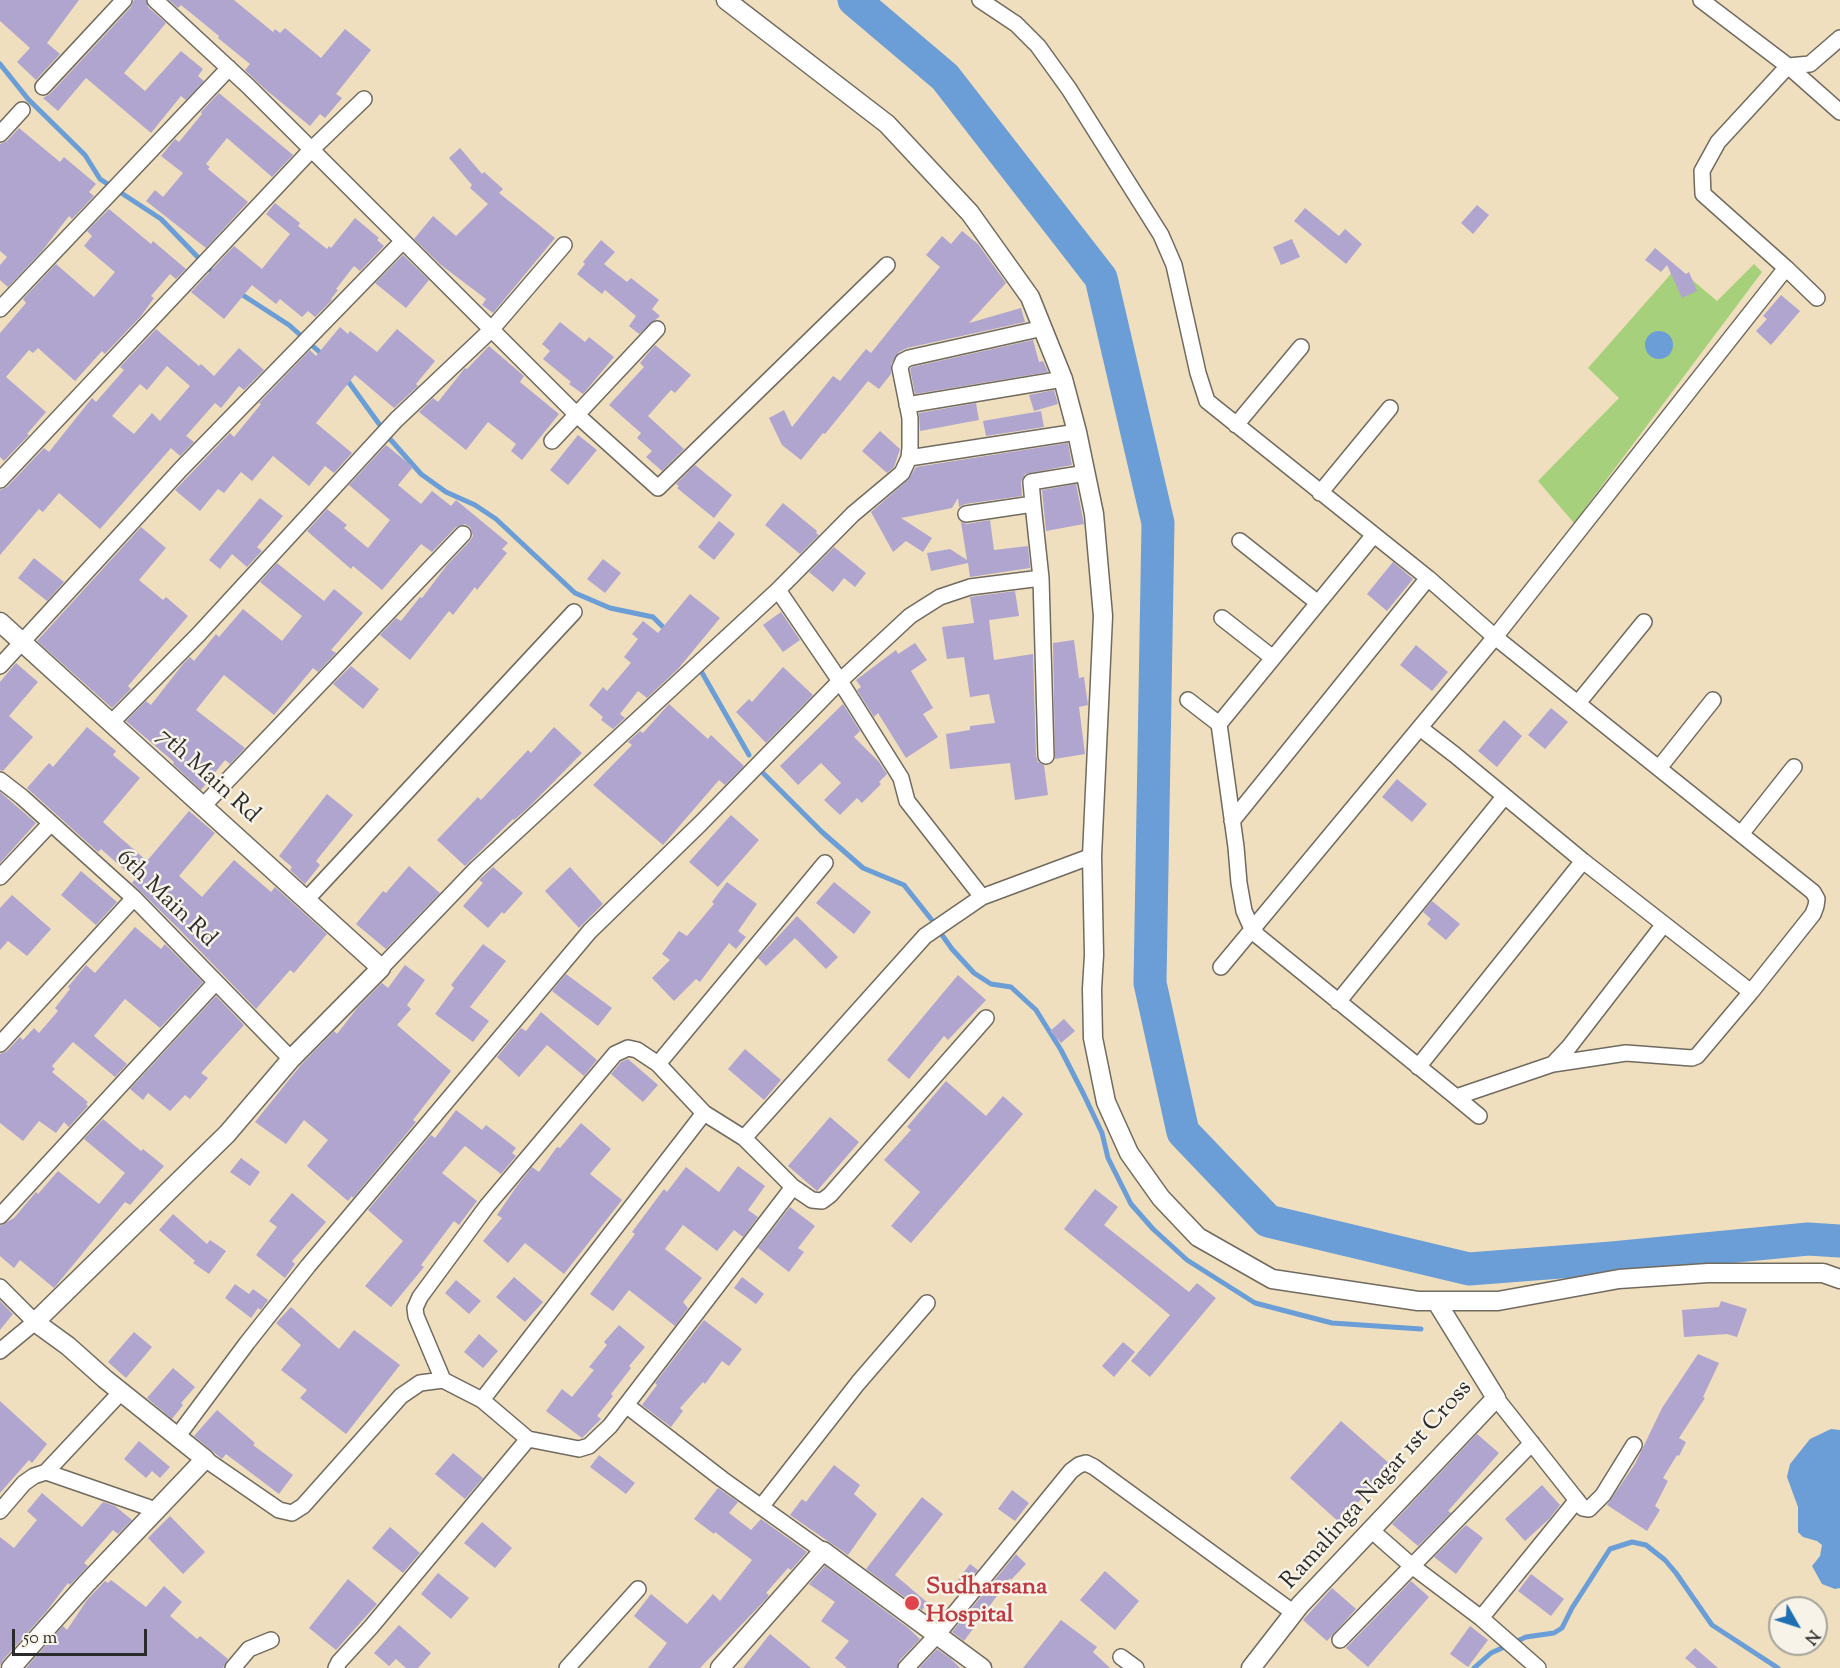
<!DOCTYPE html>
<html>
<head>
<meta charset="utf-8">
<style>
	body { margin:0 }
	#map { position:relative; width:1840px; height:1668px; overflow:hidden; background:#efdfbf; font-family:"Sorts Mill Goudy",serif }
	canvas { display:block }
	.north { position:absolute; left:1768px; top:1596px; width:60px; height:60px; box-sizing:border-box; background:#f7f3e8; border:2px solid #a5a39c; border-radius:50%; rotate:129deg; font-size:16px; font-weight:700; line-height:24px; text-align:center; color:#2b2b2b }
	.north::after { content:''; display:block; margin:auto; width:21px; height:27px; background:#1f6fb2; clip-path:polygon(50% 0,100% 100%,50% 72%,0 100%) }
	.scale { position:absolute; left:12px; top:1629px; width:135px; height:27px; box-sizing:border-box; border:3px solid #2b2b2b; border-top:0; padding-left:8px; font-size:18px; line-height:21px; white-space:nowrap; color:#2b2b2b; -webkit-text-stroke:4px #f7f3e8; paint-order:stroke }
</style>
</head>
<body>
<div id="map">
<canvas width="1840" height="1668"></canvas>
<div class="north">N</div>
<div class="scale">50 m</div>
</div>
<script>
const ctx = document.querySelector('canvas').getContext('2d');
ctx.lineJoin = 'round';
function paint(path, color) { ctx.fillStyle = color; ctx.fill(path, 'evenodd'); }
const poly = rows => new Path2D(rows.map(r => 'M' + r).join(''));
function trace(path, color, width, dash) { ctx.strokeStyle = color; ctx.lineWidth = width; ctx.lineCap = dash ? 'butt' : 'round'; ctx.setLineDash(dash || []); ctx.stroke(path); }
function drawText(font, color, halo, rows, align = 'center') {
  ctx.font = font + ' "Sorts Mill Goudy",serif'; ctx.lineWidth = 5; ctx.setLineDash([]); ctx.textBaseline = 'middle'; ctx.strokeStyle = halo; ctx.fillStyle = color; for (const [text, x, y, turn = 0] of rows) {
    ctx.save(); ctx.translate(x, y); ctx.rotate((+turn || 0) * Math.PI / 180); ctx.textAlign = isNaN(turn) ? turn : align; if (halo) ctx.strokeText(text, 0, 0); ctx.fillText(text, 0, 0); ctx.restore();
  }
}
paint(poly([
	[1754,264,1762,272,1574,523,1538,481,1619,398,1588,368,1677,267,1717,301]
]), '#a7d07c');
paint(poly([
	'1645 345a14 14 0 1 1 28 0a14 14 0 1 1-28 0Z',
	[1831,1429,1840,1430,1840,1588,1835,1589,1822,1584,1812,1566,1820,1556,1822,1545,1817,1541,1803,1537,1798,1532,1798,1507,1787,1477,1790,1464,1810,1439]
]), '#6b9dd6');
trace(poly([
	[0,64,28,99,85,155,100,179,161,219,216,276],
	[238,292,289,325,324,356],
	[345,377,390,439,421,474,446,492,475,505,496,519,575,593,610,608,653,617,666,630],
	[701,671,749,755],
	[764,774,822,832,863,868,904,885,931,919],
	[942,935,952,949,974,973,991,984,1011,987,1036,1010,1061,1050,1084,1095,1102,1133,1108,1158,1131,1204,1153,1229,1187,1260,1255,1303,1332,1323,1421,1329],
	[1474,1668,1491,1653,1526,1637,1554,1633,1562,1628,1572,1608,1610,1549,1632,1542,1646,1545,1665,1560,1676,1573,1712,1625,1778,1668]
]), '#6b9dd6', 5);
trace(poly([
	[854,0,945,77,1101,278,1158,523,1150,983,1183,1132,1268,1221,1469,1269,1612,1258,1808,1239,1840,1241]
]), '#6b9dd6', 33);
paint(poly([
	[0,0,79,0,47,43,60,54,36,80,17,62,30,48,0,21],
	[134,0,146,0,148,7,166,23,124,73,145,91,181,51,203,69,198,76,204,81,186,100,181,96,151,133,86,78,58,111,43,98,50,94,131,7],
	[169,0,234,0,273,32,275,29,280,33,285,28,321,58,345,29,371,50,336,94,342,98,325,118,320,114,310,126,265,89,245,70,250,64,218,38,219,36,181,5,178,8],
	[219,93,293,155,272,177,227,138,206,164,210,167,208,169,248,202,206,248,146,201,155,190,163,197,183,173,161,156,175,139,179,142,202,114,201,112],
	[19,128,60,162,64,157,96,184,89,192,94,196,72,219,69,216,42,251,8,287,0,280,0,265,7,257,0,251,0,144,7,141],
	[460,148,482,174,484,172,503,189,499,193,555,238,493,313,482,305,486,299,441,265,414,239,433,216,456,236,488,204,470,188,472,185,449,158],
	[275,203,300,223,298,226,327,249,329,246,331,248,355,218,379,238,377,240,384,246,360,271,354,266,336,289,338,290,331,299,332,300,315,317,308,311,302,317,280,299,276,304,252,285,224,319,191,292,234,246,262,269,290,234,266,214],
	[1477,205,1489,215,1473,234,1461,223],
	[1305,208,1339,236,1345,229,1362,244,1346,264,1294,221],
	[109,209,151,244,153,241,186,269,176,279,170,274,151,296,154,298,141,316,105,354,102,351,75,381,38,348,33,353,29,350,6,377,46,412,27,434,29,435,4,461,0,457,0,333,26,303,23,299,56,264,94,297,115,272,84,246,92,236,87,231],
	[962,231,978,244,1006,283,969,323,1021,308,1025,322,907,348,899,352,891,364,891,374,879,389,868,381,825,434,823,433,801,460,782,445,769,418,784,410,792,427,833,376,840,381,866,349,871,353,940,267,926,255,942,236,951,244],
	[1292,239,1300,257,1281,265,1273,247],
	[601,240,615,252,604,264,627,282,631,278,659,300,652,309,660,316,639,334,629,326,636,316,605,290,602,294,577,274,585,264,583,262],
	[1655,248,1686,274,1689,272,1697,291,1682,298,1667,265,1661,272,1645,260],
	[403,255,429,280,406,308,375,283],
	[1781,295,1800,311,1771,345,1756,331,1767,319,1763,316],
	[560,322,585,342,589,337,614,357,583,394,569,384,571,382,543,359,550,351,542,344],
	[340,327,348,334,350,331,377,352,397,329,435,361,416,384,418,386,394,408,355,375,316,423,352,453,334,473,325,466,309,486,273,456,252,481,241,472,224,493,218,489,200,511,175,490,230,433,234,437,261,404,259,403,310,350,316,356],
	[156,329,199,366,201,364,214,376,239,348,264,370,244,390,239,386,221,408,215,403,186,436,194,442,180,456,171,448,100,529,59,493,43,512,39,509,0,555,0,490,7,487,44,448,49,452,92,398,96,402,124,370,120,367],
	[167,366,190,386,160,421,152,413,134,434,112,416,140,384,147,390],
	[1033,340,1039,362,1043,361,1048,372,915,394,910,369,912,367],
	[655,345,691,375,675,393,671,390,648,416,684,449,662,471,646,457,652,451,637,438,641,433,609,405,644,367,640,363],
	[489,346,524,376,520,382,559,414,522,460,511,451,516,444,488,422,466,450,419,412,433,398,438,402,465,368,467,369],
	[1054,390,1058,404,1034,411,1029,395],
	[976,403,979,420,920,431,919,413],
	[1041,411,1044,427,986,436,983,421],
	[880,431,900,449,894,467,887,473,862,451],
	[578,435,597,450,568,485,550,470],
	[1068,443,1072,465,1025,474,1021,482,1022,496,965,504,959,507,958,498,952,508,901,518,932,538,923,552,906,541,893,552,871,512,908,480,916,467],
	[386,445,413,467,398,485,421,504,432,491,451,506,456,500,508,543,502,549,507,553,477,590,475,587,453,615,449,611,410,660,380,635,396,618,401,621,420,597,422,598,447,565,470,541,473,536,470,527,465,524,456,527,432,552,421,544,382,590,353,566,351,569,307,531,327,509,347,525,344,528,368,548,390,520,349,485],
	[695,465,732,495,714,518,677,488,679,486,676,484],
	[1076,484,1084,524,1046,531,1042,490],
	[260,498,283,516,257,547,262,551,247,567,232,554,220,569,209,560],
	[783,503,817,531,816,533,819,535,800,554,765,525],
	[990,520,994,550,1028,546,1030,568,970,577,968,563,931,571,927,553,950,549,967,560,961,522,967,524],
	[719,521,735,534,714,560,698,547],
	[141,527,166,548,139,580,163,600,166,597,188,616,128,686,131,689,112,708,37,641],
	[834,547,866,573,855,587,844,578,833,592,809,572],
	[34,558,64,582,47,601,18,578],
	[603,559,621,573,605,593,587,579],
	[1393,562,1413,579,1387,611,1367,594],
	[277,563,324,601,334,589,363,613,331,650,336,653,318,672,313,668,274,715,224,675,196,710,245,748,230,764,225,760,201,790,173,764,174,762,126,721,146,701,151,705,183,664,190,657,194,661,216,634,219,637,243,609,282,641,302,616,260,582],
	[1015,591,1019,616,989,620,994,660,1033,654,1036,756,1038,762,1044,765,1048,795,1015,800,1010,763,950,769,946,734,970,730,970,726,995,723,989,694,970,697,964,657,947,659,942,627,974,623,970,597],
	[690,594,720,618,678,669,647,698,638,691,620,714,625,718,613,729,601,720,603,717,589,705,603,687,607,691,631,663,624,657,638,639,632,634,643,621,658,633],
	[781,612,800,640,783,652,763,625],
	[1074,640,1079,678,1084,677,1088,705,1079,707,1085,754,1055,759,1053,643],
	[915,643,927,660,911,671,933,708,923,714,938,737,906,758,878,713,874,717,857,690,861,687,856,680,896,650,898,654],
	[1416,645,1448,672,1432,691,1400,665],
	[16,663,38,682,9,716,33,737,3,771,0,770,0,682],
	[351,666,379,689,363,709,333,684],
	[783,667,813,695,766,743,736,712,749,699,752,702],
	[669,704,708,739,711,735,744,766,725,785,719,780,663,845,593,785,632,745,628,742,640,731,643,733],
	[843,704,860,731,854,737,879,762,887,774,879,782,881,784,862,803,857,798,840,815,824,800,841,783,821,763,798,785,780,766],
	[1551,708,1568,722,1545,749,1528,735],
	[1504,720,1522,736,1497,767,1478,751],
	[87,727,116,751,113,755,140,778,103,822,115,833,147,861,189,811,215,833,179,876,202,897,234,860,271,892,275,887,327,934,294,973,290,970,256,1009,178,928,132,883,135,879,101,849,98,852,27,788,49,763,53,767],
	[554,727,582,753,529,807,514,820,513,819,465,866,437,840,478,797,481,800,528,750,531,753],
	[1397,779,1427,804,1412,822,1382,797],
	[0,792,36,823,0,863],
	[327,794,353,815,316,861,320,865,305,884,290,870,292,867,279,856],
	[731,815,759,840,718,887,689,862],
	[409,866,440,893,386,949,356,924,383,891,386,893],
	[493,867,523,893,504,914,502,912,488,928,463,906,483,883,479,880],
	[570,867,603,904,579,928,545,891],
	[81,871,117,902,96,925,61,895],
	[727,882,757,904,738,931,746,937,736,949,729,943,700,982,696,979,674,1001,652,978,670,960,662,954,679,931,687,936,714,904,712,902],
	[834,882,871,912,854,934,816,903],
	[12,895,51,929,27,956,8,941,0,950,0,908],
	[1432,901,1460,924,1446,940,1427,924,1431,919,1423,912],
	[797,916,838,957,826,969,795,938,766,966,758,958],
	[135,927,161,949,165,944,203,982,160,1028,125,999,94,1036,127,1064,115,1077,73,1042,52,1066,55,1069,52,1072,88,1102,86,1104,88,1106,69,1127,64,1122,56,1133,39,1121,23,1141,0,1123,0,1054,7,1051,20,1037,23,1040,34,1028,39,1033,58,1011,55,1008,70,989,68,987,86,965,95,973],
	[483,944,506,961,470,1007,489,1021,473,1042,435,1014,454,988,451,985],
	[405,965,425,980,407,1005,411,1009,397,1025,451,1071,413,1120,416,1122,353,1198,352,1196,348,1201,307,1166,328,1140,304,1120,286,1144,255,1122,301,1065,334,1031,337,1034,358,1007,382,983,388,988],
	[566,974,612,1008,598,1026,552,991],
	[958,975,986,1000,948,1040,944,1036,909,1079,887,1060],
	[216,996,244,1025,201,1073,208,1078,190,1099,185,1095,170,1111,148,1093,143,1100,130,1089],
	[541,1012,597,1060,584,1076,547,1045,519,1077,497,1057,521,1028,526,1031],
	[1064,1019,1075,1031,1061,1043,1050,1031],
	[745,1049,781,1080,764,1100,728,1069],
	[628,1059,658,1085,643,1102,611,1074,621,1062],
	[946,1081,986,1116,1003,1096,1023,1114,911,1243,891,1226,920,1192,884,1160,911,1130,907,1127],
	[456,1110,482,1130,486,1125,516,1148,512,1153,516,1156,501,1174,465,1146,462,1149,442,1173,477,1201,459,1225,454,1221,421,1265,424,1267,391,1307,365,1286,403,1241,368,1210,431,1135,435,1138],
	[830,1117,859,1142,817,1191,788,1166],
	[103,1119,141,1151,143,1149,164,1166,130,1205,125,1202,54,1288,20,1260,14,1268,0,1256,0,1226,14,1218,36,1192,38,1194,58,1171,99,1204,125,1173,84,1139],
	[581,1123,611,1149,590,1174,622,1200,564,1274,525,1243,508,1263,483,1241,502,1218,497,1215,517,1186,532,1167,539,1172,557,1147,560,1148],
	[241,1158,260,1172,250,1186,230,1172],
	[738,1166,765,1186,748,1210,758,1217,743,1237,734,1230,717,1251,683,1225,665,1249,702,1278,683,1302,688,1308,675,1326,629,1290,613,1311,590,1294,635,1234,632,1232,664,1189,667,1192,686,1167,719,1192],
	[1095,1189,1118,1207,1104,1225,1189,1292,1197,1283,1216,1298,1150,1377,1131,1361,1170,1315,1064,1229],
	[292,1193,326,1222,292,1261,295,1264,285,1278,256,1255,277,1227,269,1221],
	[790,1207,815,1226,798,1248,804,1252,789,1272,758,1248],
	[173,1214,207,1244,210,1240,226,1251,209,1274,193,1263,195,1261,159,1230],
	[514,1277,543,1302,525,1322,496,1297],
	[742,1277,764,1294,756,1304,734,1288],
	[456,1280,481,1301,469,1314,445,1293],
	[235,1284,249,1294,253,1289,268,1300,261,1310,258,1308,251,1318,225,1298],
	[0,1301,13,1314,0,1330],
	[1721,1301,1747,1309,1737,1337,1727,1334,1684,1337,1682,1310,1719,1307],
	[291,1307,339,1349,354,1330,400,1365,346,1434,300,1398,307,1390,281,1370,301,1345,276,1323],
	[704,1320,742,1349,729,1366,722,1361,705,1384,703,1382,680,1408,683,1411,671,1427,642,1405,657,1385,655,1383],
	[619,1325,645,1347,629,1366,631,1368,611,1394,613,1396,597,1416,601,1419,582,1438,546,1411,562,1389,572,1397,594,1370,589,1367,607,1345,604,1342],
	[134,1332,152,1347,126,1378,108,1362],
	[479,1334,498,1351,483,1368,464,1352],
	[1123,1342,1135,1352,1114,1377,1102,1366],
	[1698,1354,1719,1363,1703,1397,1705,1398,1679,1438,1686,1442,1679,1456,1677,1455,1663,1478,1668,1481,1655,1506,1660,1510,1647,1531,1607,1505,1635,1464,1662,1408],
	[173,1368,195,1387,181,1403,183,1405,172,1419,147,1398],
	[0,1401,47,1444,32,1463,29,1460,0,1493],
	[217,1410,255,1443,253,1445,293,1475,279,1494,226,1454,222,1459,194,1436],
	[1341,1421,1391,1465,1340,1523,1290,1478],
	[1477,1434,1499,1453,1448,1511,1451,1513,1418,1546,1392,1524],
	[139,1441,170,1467,160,1478,152,1471,146,1478,124,1459],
	[453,1453,483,1478,465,1499,435,1474],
	[599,1455,635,1483,626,1494,590,1467],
	[834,1465,860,1485,854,1494,877,1514,848,1555,790,1515,802,1499,806,1502],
	[1542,1485,1560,1505,1549,1519,1525,1541,1505,1519],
	[718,1488,738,1502,729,1513,751,1530,761,1519,807,1552,791,1570,788,1568,766,1593,769,1595,767,1598,700,1668,648,1668,667,1643,634,1616,651,1594,687,1624,713,1594,720,1601,752,1560,715,1532,714,1534,694,1519],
	[1012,1490,1029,1503,1015,1521,998,1509],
	[42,1493,82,1527,103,1502,115,1506,132,1520,118,1534,113,1530,84,1563,88,1566,70,1585,68,1583,46,1612,3,1660,0,1666,0,1537,14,1548,37,1520,27,1511],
	[922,1497,943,1514,895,1575,928,1603,922,1610,866,1569],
	[170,1516,205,1552,183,1574,148,1538],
	[482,1522,512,1548,495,1568,464,1543],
	[1466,1525,1483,1538,1456,1574,1434,1557],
	[390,1527,420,1553,403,1573,372,1548],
	[1016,1554,1026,1564,1011,1580,1010,1578,964,1641,952,1632],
	[970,1564,978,1570,965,1585,958,1580],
	[825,1566,907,1627,920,1639,899,1661,897,1668,847,1668,835,1658,849,1641,821,1621,835,1602,809,1584],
	[1105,1571,1139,1601,1115,1630,1080,1600],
	[438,1573,469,1598,451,1619,421,1594],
	[1531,1574,1564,1599,1551,1616,1518,1591],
	[348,1579,377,1604,336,1650,309,1628],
	[111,1580,146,1607,164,1586,182,1602,170,1616,197,1639,200,1636,228,1659,223,1668,26,1668,63,1626,67,1630,87,1600,105,1581,108,1583],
	[1411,1581,1429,1597,1368,1667,1346,1648],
	[1332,1588,1356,1609,1327,1641,1303,1620],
	[1061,1620,1097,1647,1093,1652,1110,1668,1023,1668],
	[399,1625,431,1653,418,1668,406,1668,396,1659,389,1666,374,1653],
	[1470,1626,1488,1640,1468,1667,1450,1654],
	[770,1634,811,1668,743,1668],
	[1695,1648,1718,1668,1697,1668,1685,1658],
	[937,1649,950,1658,960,1668,919,1668]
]), '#afa5ce');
const minor = poly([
	[155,0,248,86,577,415,658,488,887,265],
	[980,0,1016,24,1038,46,1069,89,1161,235,1174,265,1198,373,1207,401,1428,578,1495,637,1813,892,1817,899,1816,906,1813,914,1751,992,1697,1056,1692,1058,1626,1053,1553,1064,1456,1097,1258,936,1252,929,1244,911,1239,883,1236,847,1219,724,1188,700],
	[1701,0,1788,66,1810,64,1840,38],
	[43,87,124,0],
	[0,134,22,110],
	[1817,298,1786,268,1703,194,1702,171,1718,142,1788,66,1840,112],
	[0,309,229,68],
	[907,405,1063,379],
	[1236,425,1301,347],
	[552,441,657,329],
	[909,458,1077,432],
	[0,480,312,149,364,99],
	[1320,493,1390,408],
	[966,514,1033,504,1031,482,1086,473],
	[1240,541,1318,603],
	[1041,578,1046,756],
	[778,590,840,681,910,616,940,597,970,587,1041,578,1033,504],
	[1222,618,1273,658],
	[0,666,181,469,403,241],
	[1578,703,1644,622],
	[111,723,198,635,396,420,491,330,564,245],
	[1219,724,1373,536],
	[1420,728,1455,755,1583,861,1751,992],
	[1659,768,1713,700],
	[0,780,22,797,134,898,291,1059],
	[203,806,463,534],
	[1232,821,1428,578],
	[1741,834,1794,767],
	[0,877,51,823],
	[306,900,574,612],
	[1221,967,1495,637,1786,268],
	[381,968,476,869,778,590,853,514,902,473,909,458,910,448,910,418,900,368,903,361,909,358,1043,328],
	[1338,1002,1504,797],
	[0,1044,134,898],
	[658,1064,825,863],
	[1553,1064,1569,1047,1664,924],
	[1418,1067,1583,861],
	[1456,1097,1479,1116],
	[744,1138,793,1187],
	[0,1216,216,982],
	[0,1287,35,1322,0,1351],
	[443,1380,416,1316,415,1308,420,1297,487,1206,615,1054,628,1048,637,1050,658,1064,704,1113],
	[1496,1398,1583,1508,1589,1509,1603,1495,1634,1445],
	[482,1400,704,1113,744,1138,925,936,982,897,1092,856],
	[626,1405,722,1479,823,1551],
	[177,1437,247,1343,308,1266,590,931,700,824,840,681,901,778,907,801,982,897],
	[205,1459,279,1510,292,1513,303,1506,401,1396,420,1383,443,1380,482,1400,528,1439,579,1449,589,1446,610,1426,793,1187,812,1200,822,1201,830,1195,986,1018],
	[46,1472,121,1392],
	[761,1507,858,1383,927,1303],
	[0,1511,24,1483,34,1476,46,1472,156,1510],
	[1371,1530,1412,1566,1481,1618,1538,1668],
	[1481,1618,1577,1500],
	[1340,1640,1532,1443],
	[1121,1657,1136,1668],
	[233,1668,249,1649,271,1640],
	[336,1668,339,1662,371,1627,528,1439],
	[567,1668,638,1589],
	[906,1668,937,1635,1071,1471,1079,1465,1086,1463,1094,1467,1294,1613]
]);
const tertiary = poly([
	[726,0,887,124,970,213,1030,297,1063,379,1077,432,1094,514,1103,616,1092,856,1094,955,1092,989,1093,1038,1106,1102,1129,1153,1161,1198,1198,1237,1272,1279,1418,1301,1498,1301,1619,1279,1708,1273,1823,1273,1840,1279],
	[0,622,381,968,291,1059,227,1134,35,1322,68,1346,105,1379,205,1459,86,1584,11,1668],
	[720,1668,823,1551,982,1668],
	[1251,1668,1300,1605,1496,1398,1436,1301]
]);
trace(minor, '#706a5f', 18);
trace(tertiary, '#706a5f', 21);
trace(minor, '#fff', 15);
trace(tertiary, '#fff', 18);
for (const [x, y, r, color] of [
	[912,1603,8,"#e0444e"]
]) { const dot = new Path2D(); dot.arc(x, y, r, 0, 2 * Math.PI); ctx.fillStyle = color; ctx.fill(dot); trace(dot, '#f7f3e8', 2); }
drawText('24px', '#2b2b2b', '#f7f3e8', [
	["7th Main Rd",207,777,42],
	["6th Main Rd",165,900,44],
	["Ramalinga Nagar 1st Cross",1378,1486,-48]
]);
drawText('bold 24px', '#be3a42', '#f7f3e8', [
	["Sudharsana",926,1589],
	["Hospital",926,1617]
], 'left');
</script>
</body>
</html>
